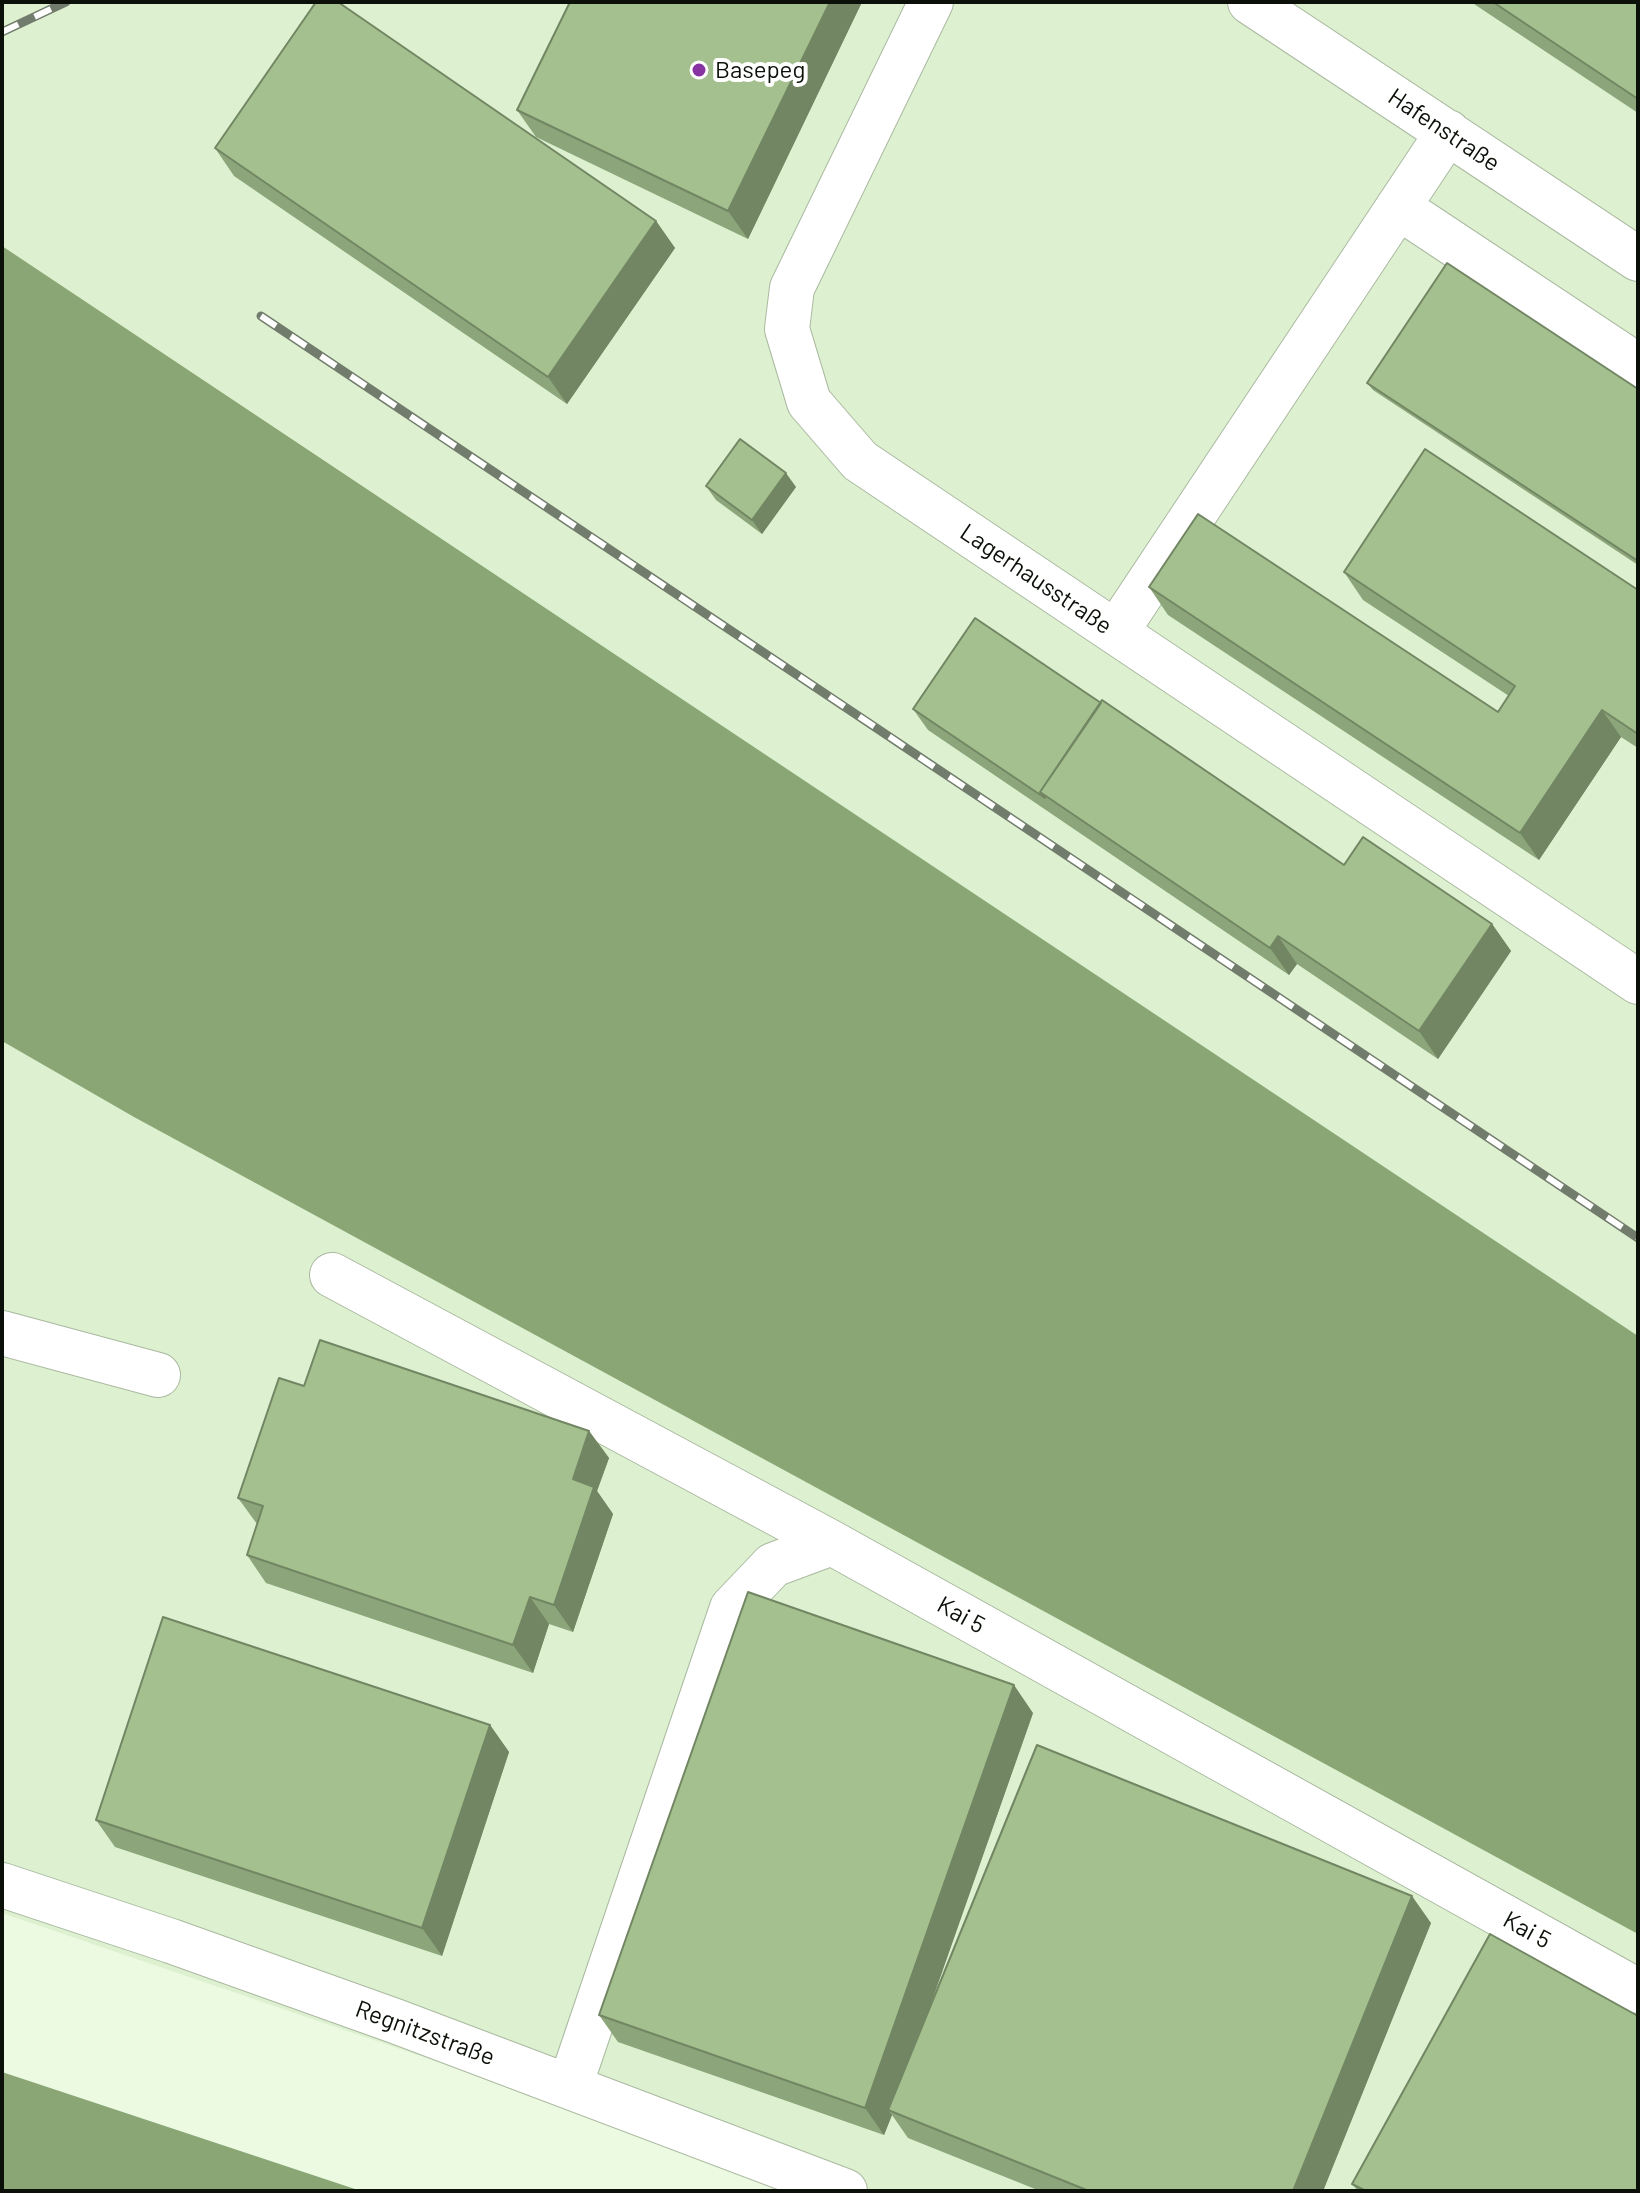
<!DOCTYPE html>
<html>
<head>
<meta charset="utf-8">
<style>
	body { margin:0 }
	#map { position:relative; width:1640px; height:2193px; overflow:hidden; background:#ebfae0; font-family:Barlow,sans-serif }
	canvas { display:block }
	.frame { position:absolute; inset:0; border:4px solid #0b1008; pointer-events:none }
</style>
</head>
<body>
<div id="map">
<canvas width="1640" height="2193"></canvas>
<div class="frame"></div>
</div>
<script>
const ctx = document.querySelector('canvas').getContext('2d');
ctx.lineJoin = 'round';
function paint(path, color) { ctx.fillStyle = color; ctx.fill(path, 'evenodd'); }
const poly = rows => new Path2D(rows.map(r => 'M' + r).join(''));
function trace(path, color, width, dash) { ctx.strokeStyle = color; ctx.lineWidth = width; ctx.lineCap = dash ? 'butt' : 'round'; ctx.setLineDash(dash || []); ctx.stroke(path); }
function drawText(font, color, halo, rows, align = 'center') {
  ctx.font = font + ' Barlow,sans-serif'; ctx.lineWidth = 8; ctx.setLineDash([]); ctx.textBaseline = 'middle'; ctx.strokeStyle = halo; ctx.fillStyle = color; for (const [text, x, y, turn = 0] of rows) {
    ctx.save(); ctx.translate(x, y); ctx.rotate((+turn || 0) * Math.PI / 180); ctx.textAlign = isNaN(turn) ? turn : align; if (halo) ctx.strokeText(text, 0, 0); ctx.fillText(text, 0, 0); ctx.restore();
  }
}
paint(poly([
	[2,2,1638,2,1638,2191,784,2191,599,2117,2,1913]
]), '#ddf0d0');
paint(poly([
	[2,246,1638,1336,1638,1934,134,1117,2,1041],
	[2,2072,361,2191,2,2191]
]), '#8aa675');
const minor = poly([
	[931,2,792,288,787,329,809,402,860,461,1638,982],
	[1250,2,1638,259],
	[1398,207,1638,366],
	[1116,632,1448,132],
	[332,1275,832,1543],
	[2,1333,158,1375],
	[2,1885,171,1941,395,2021,845,2191],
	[570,2086,732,1608,773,1565,832,1543,1638,1991]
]);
trace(minor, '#aab9a0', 46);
trace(minor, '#fff', 44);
const rail = poly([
	[2,32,66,2],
	[261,316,1638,1238]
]);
trace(rail, '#727c6c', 9);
trace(rail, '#fff', 6, [18]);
paint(poly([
	[570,2,862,2,748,239,536,137,517,110],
	[1471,2,1638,2,1638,113],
	[215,148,656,221,675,248,567,404,234,176],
	[1367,383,1638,389,1638,565,1373,390],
	[706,486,796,487,762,534,716,500],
	[1344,572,1638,590,1638,748,1621,737,1539,860,1168,615,1149,587,1498,712,1509,696,1363,600],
	[913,709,1344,865,1492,924,1511,951,1438,1059,1297,964,1289,975,928,730],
	[589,1431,609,1458,597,1491,613,1514,573,1632,549,1624,533,1673,266,1583,247,1555,257,1524,238,1498],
	[1033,1713,924,2022,1431,1923,1323,2191,1040,2191,908,2138,892,2115,884,2135,618,2042,599,2015],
	[490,1725,509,1752,442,1956,115,1847,96,1820],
	[1352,2184,1638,2191,1358,2191]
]), '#8ca57a');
paint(poly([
	[830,2,862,2,748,239,728,211],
	[656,221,675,248,567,404,548,377],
	[786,473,796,487,762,534,752,520],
	[1602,710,1621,737,1539,860,1520,833],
	[1492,924,1511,951,1438,1059,1419,1031],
	[1278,936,1297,964,1289,975,1270,948],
	[589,1431,609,1458,597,1491,613,1514,573,1632,554,1605,573,1479],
	[530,1597,549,1624,533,1673,513,1645],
	[1014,1685,1033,1713,893,2112,888,2110,892,2115,884,2135,865,2108],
	[490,1725,509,1752,442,1956,422,1928],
	[1412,1896,1431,1923,1323,2191,1293,2191]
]), '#728663');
const building = poly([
	[316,2,338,2,656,221,548,377,215,148,316,2],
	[570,2,830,2,728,211,517,110,570,2],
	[1493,2,1638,2,1638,99,1493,2],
	[1447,263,1638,389,1638,561,1367,383,1447,263],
	[740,439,786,473,752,520,706,486,740,439],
	[1425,449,1638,590,1638,734,1602,710,1520,833,1149,587,1198,514,1498,712,1515,686,1344,572,1425,449],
	[975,618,1101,703,1040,792,1045,798,913,709,975,618],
	[1102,700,1344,865,1363,837,1492,924,1419,1031,1278,936,1270,948,1040,792,1102,700],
	[320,1340,589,1431,573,1479,594,1487,554,1605,530,1597,513,1645,247,1555,263,1506,238,1498,279,1378,304,1386,320,1340],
	[748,1592,1014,1685,865,2108,599,2015,748,1592],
	[163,1617,490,1725,422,1928,96,1820,163,1617],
	[1037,1745,1412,1896,1293,2191,1089,2191,888,2110,1037,1745],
	[1490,1934,1638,2016,1638,2191,1366,2191,1352,2184,1490,1934]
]);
paint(building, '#a3c08e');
trace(building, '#728663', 2);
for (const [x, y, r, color] of [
	[699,70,8,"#8733a1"]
]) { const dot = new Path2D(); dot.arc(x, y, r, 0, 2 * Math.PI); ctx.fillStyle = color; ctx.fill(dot); trace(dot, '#fff', 3); }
drawText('24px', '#0b1008', '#fff', [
	["Basepeg",715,70]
], 'left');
drawText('24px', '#0b1008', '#fff', [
	["Hafenstraße",1444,130,34],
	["Lagerhausstraße",1036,579,34],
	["Kai 5",961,1615,29],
	["Kai 5",1527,1930,29],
	["Regnitzstraße",425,2033,20]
]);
</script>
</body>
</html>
